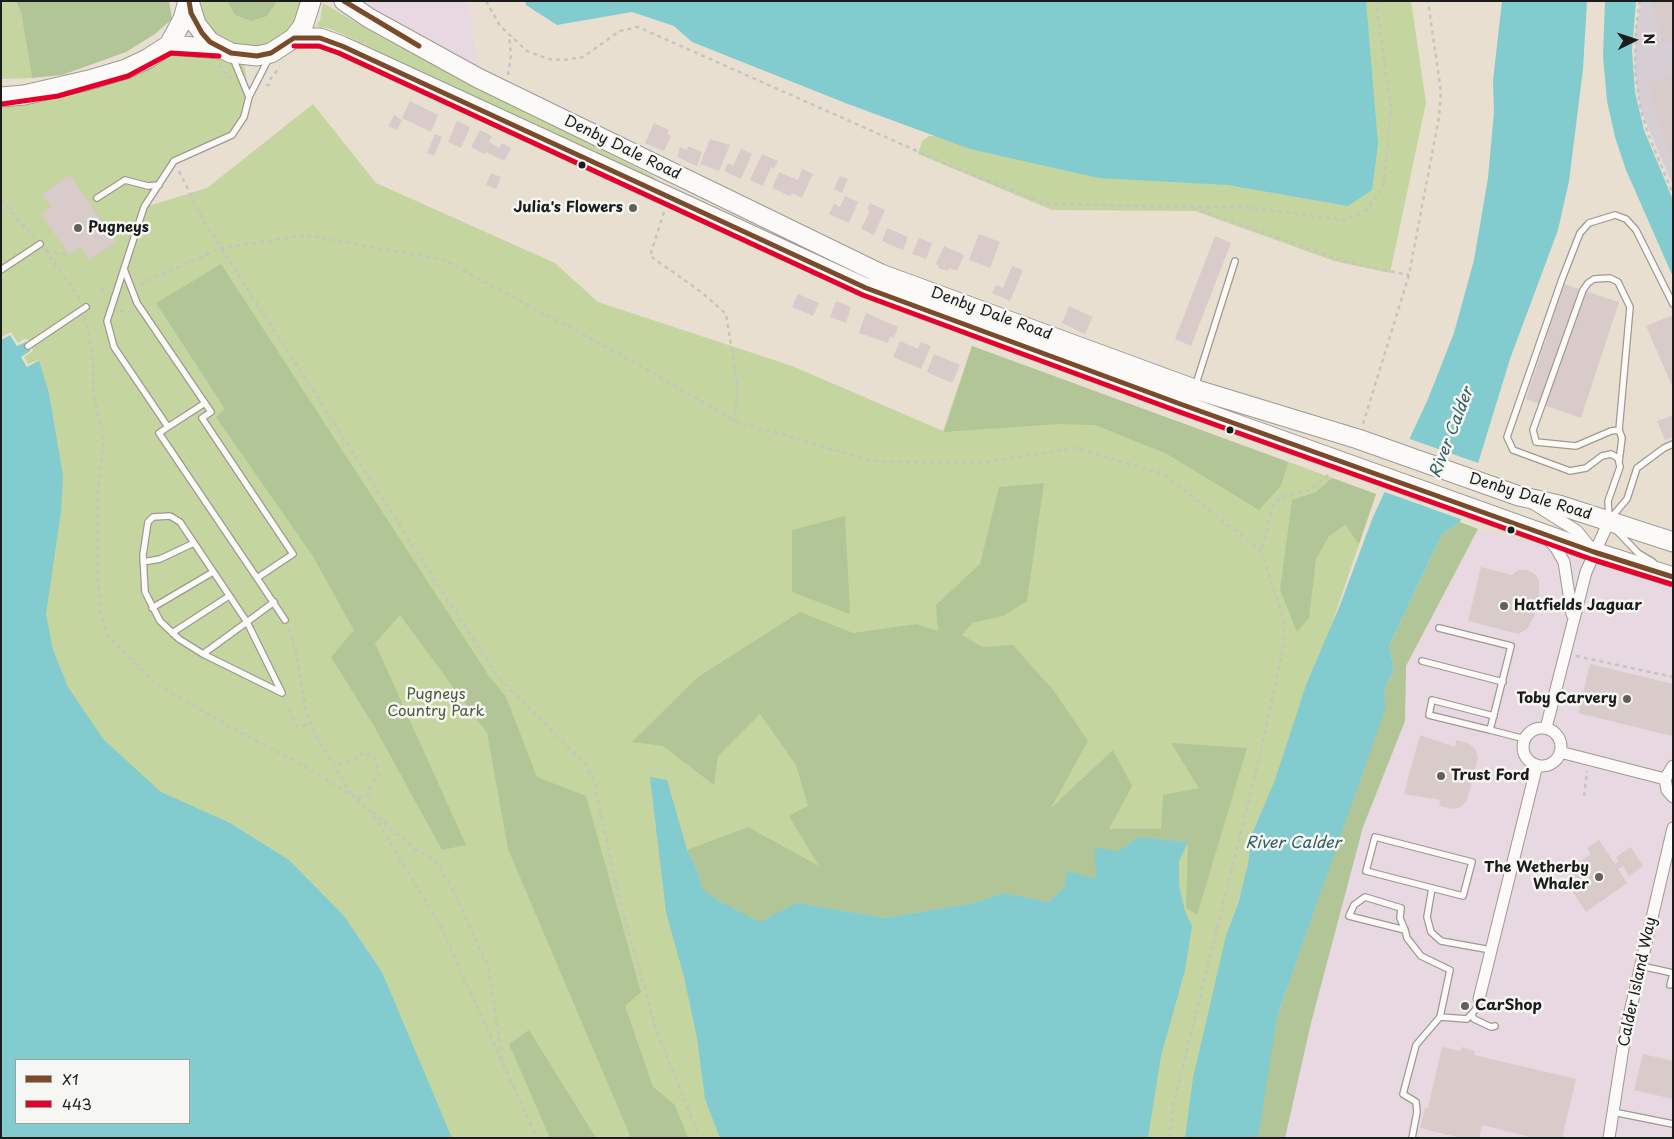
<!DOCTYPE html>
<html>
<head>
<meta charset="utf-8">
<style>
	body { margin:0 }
	#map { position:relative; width:1674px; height:1139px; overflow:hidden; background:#e8dfd1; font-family:"Playpen Sans",sans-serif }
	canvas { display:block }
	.frame { position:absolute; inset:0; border:2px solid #1c1c1c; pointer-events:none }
	.legend { position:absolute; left:15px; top:1059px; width:175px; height:65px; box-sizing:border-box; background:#f6f6f2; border:1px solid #9f9f9c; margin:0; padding:6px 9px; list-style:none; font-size:15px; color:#1c1c1c }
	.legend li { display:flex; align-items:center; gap:10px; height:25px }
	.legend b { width:25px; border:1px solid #9f9f9c }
	.north { position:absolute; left:1609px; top:15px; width:50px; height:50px; -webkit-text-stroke:4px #f6f6f2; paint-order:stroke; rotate:86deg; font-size:14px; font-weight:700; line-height:20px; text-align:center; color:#1c1c1c }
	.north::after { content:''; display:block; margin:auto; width:18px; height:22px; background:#1c1c1c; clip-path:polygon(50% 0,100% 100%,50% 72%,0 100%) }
</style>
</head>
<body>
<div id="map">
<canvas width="1674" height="1139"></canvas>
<div class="frame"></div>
<ul class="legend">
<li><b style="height:6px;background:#7a4b2a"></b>X1</li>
<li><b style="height:6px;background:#e4002b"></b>443</li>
</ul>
<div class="north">N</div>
</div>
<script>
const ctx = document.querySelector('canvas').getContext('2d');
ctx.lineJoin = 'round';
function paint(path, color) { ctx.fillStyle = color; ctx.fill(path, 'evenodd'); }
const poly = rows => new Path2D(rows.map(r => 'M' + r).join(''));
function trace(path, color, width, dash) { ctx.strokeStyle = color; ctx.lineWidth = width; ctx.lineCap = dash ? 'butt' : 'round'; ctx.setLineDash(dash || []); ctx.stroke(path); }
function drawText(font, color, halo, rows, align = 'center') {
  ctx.font = font + ' "Playpen Sans",sans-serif'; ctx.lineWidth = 5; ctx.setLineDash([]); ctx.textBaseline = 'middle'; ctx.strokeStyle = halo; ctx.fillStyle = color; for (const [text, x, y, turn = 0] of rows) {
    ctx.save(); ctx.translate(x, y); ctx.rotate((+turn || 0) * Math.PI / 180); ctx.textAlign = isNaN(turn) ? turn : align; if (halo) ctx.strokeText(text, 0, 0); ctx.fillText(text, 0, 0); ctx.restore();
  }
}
paint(poly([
	[344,1,469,1,478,78],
	[1478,529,1673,575,1673,1138,1285,1138,1311,1023,1363,827,1405,721,1406,666]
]), '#e7d8e2');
paint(poly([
	[1642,1,1673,1,1673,186,1641,111,1635,72,1636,28]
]), '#d6cdd5');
paint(poly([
	[1,1,16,1,21,12,32,78,1,79],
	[189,1,311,1,294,38,243,56,249,97,244,117,232,135,174,161,145,207,207,188,313,104,376,183,555,263,598,302,792,366,943,431,972,346,1376,494,1229,928,1204,1138,1,1138,1,97,24,95,169,45,219,49],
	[16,1060,189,1060,189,1123,16,1123],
	[1363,1,1411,1,1426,103,1390,273,1334,261,1195,211,1052,210,918,154,922,141,929,136,941,136],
	[323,3,379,36,651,175,662,184,451,87,347,36,330,29,316,26,320,20]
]), '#c5d5a0');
paint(poly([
	[16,1,169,1,172,19,155,34,126,52,62,75,32,78,21,12],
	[227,1,277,1,267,16,251,21,235,15],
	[221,264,489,676,506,697,537,777,586,796,641,992,625,1006,653,1087,675,1105,688,1138,631,1138,508,849,487,733,400,615,375,643,466,845,442,850,374,726,331,657,354,630,312,555,216,417,225,409,156,303],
	[972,346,1288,462,1281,486,1259,510,1167,454,1095,425,1058,424,944,432],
	[1332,478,1376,494,1359,544,1345,525,1329,536,1316,559,1309,618,1297,632,1280,590,1292,500,1316,492],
	[1044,483,1027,601,1003,616,972,623,962,635,982,647,1013,645,1054,691,1088,741,1051,808,1113,750,1132,786,1109,829,1161,829,1163,795,1199,788,1171,743,1247,748,1197,915,1186,908,1188,842,1139,837,1119,851,1096,879,1065,886,1049,902,1003,893,974,903,885,918,796,903,760,922,717,900,702,888,698,872,687,850,748,827,819,866,789,816,808,806,796,765,760,714,718,756,714,785,663,746,632,742,698,677,800,612,853,633,916,624,938,631,936,605,980,564,999,487],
	[845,516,850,614,792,592,792,530],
	[1460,522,1478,529,1406,666,1405,721,1363,827,1311,1023,1285,1138,1257,1138,1276,1020,1384,709,1384,690,1394,669,1389,646,1442,534],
	[529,1030,596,1138,550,1138,509,1044]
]), '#b2c597');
paint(poly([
	[525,1,1366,1,1378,144,1372,190,1348,206,1228,185,1099,178,970,149,848,104,692,42,674,26,632,12,557,25,526,5],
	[1502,1,1587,1,1583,69,1569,181,1558,230,1510,359,1460,522,1442,534,1389,646,1394,669,1384,690,1385,709,1277,1017,1258,1138,1185,1138,1193,1078,1226,936,1239,900,1248,864,1252,834,1275,780,1306,685,1340,605,1373,517,1428,399,1454,333,1474,260,1488,178,1494,112,1493,81],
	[1605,1,1636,1,1632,50,1635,92,1644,130,1673,200,1673,277,1626,170,1615,137,1607,101,1603,56],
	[11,335,17,346,26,341,31,351,21,357,27,367,39,361,49,393,63,476,61,511,46,614,53,650,68,687,103,739,161,792,230,823,289,860,344,916,382,972,452,1138,1,1138,1,340],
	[16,1060,189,1060,189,1123,16,1123],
	[650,777,667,780,687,850,698,872,702,888,717,900,760,922,796,903,885,918,974,903,1003,893,1049,902,1065,886,1067,871,1096,879,1095,848,1119,851,1139,837,1188,842,1179,861,1179,886,1185,911,1192,926,1185,970,1161,1056,1148,1138,720,1138,705,1099,697,1038,684,977,666,912]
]), '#82cbce');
paint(poly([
	[11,332,18,343,24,339,28,340,33,351,24,357,28,364,41,359,27,367,21,357,30,351,26,342,17,346,10,335,1,340,1,337],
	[1407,438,1481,464,1463,520,1382,491]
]), '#e8dfd1');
paint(poly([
	[1651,1,1673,1,1673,40,1663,43],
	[1673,75,1673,164,1672,164,1648,83],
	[410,101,438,115,431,132,402,118],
	[394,115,402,120,397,130,388,126],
	[457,121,470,127,461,148,448,142],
	[654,123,669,130,667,134,671,136,664,151,645,143],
	[480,130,492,136,489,142,499,148,502,143,511,148,504,161,486,152,484,154,471,147],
	[435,134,442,137,434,156,427,153],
	[710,139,730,145,719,171,700,164],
	[688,146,702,152,697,166,677,157,680,147,687,150],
	[741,149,752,154,741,179,724,171,728,163,733,166],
	[762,154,778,161,774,169,771,167,763,186,750,180],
	[802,169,813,174,802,198,792,193,790,196,772,188,779,172,798,180],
	[491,173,501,177,496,189,486,185],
	[70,175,116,242,89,260,80,247,69,255,41,214,51,207,42,194],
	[840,176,848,179,842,193,834,189],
	[845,196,858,202,849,223,829,214,834,204,840,207],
	[870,203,885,210,874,235,861,229,870,211,867,210],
	[887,228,908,237,903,250,882,241],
	[979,234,1000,242,990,268,969,260],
	[1215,236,1231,243,1191,346,1175,339],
	[919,238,932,243,926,259,912,254],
	[944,246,964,255,957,271,949,268,948,271,938,268,939,266,936,264],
	[1012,266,1023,270,1010,301,992,293,996,285,1003,288],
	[1564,284,1619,302,1581,418,1526,399],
	[798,294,819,303,813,316,792,307],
	[836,301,851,307,846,323,830,317],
	[1069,306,1093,317,1085,334,1062,323],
	[866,313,898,327,894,338,890,337,888,343,859,333],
	[1673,315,1673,388,1646,326],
	[900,341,918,349,921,342,931,346,921,369,893,357],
	[934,354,960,365,952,383,927,372],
	[1673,415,1673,437,1665,440,1657,421],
	[1481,567,1512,575,1518,570,1527,570,1535,574,1539,581,1539,597,1535,614,1527,629,1518,634,1468,621],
	[1590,664,1673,684,1672,736,1578,713],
	[1420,735,1455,747,1456,740,1468,743,1476,750,1478,758,1467,800,1461,807,1453,809,1439,806,1441,800,1404,794],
	[1599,840,1615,864,1619,861,1616,857,1631,847,1643,866,1629,876,1623,866,1618,869,1627,883,1586,912,1573,892,1578,888,1572,881,1575,878,1569,869,1591,854,1587,848],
	[1442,1047,1461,1051,1462,1047,1475,1051,1474,1055,1576,1079,1562,1138,1534,1138,1482,1125,1479,1138,1461,1138,1420,1128,1425,1108,1428,1108],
	[1643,1054,1673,1061,1673,1099,1634,1090]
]), '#d8cbca');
const service = poly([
	[233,58,249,97],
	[97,198,125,180,148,186,159,185],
	[124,269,137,303,211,412,202,418,293,554,257,578,159,433,168,427,114,347,107,321,144,207,174,161,232,135,244,117,249,97,269,58],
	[1,270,40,244],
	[28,346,86,307],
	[1195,387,1235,261],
	[168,427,205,403],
	[1619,462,1622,438,1619,430,1630,307,1618,282,1610,278,1594,279,1588,283,1583,290,1533,430,1536,442,1576,446,1611,431,1619,430],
	[1609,517,1608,501,1620,467,1618,458,1611,454,1602,456,1586,468,1570,471,1513,450,1507,437,1562,279,1580,233,1589,223,1615,215,1626,219,1636,230,1673,304],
	[1610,519,1627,499,1637,468,1664,448,1673,444],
	[1617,531,1638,553,1653,562],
	[143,562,160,559,194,543],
	[257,578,285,620],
	[152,608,213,572],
	[1439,628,1511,646,1490,730,1525,739],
	[172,633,229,596],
	[203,654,282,693,247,622,180,522,170,516,153,517,148,522,143,555,145,592,160,621,179,639,203,654,247,622,274,602],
	[1422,661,1503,682],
	[1490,730,1429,715,1432,700,1494,716],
	[1375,837,1472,862,1463,896,1366,871,1375,837],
	[1432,888,1427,917,1431,932,1441,941,1491,950],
	[1405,930,1349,916,1354,905,1365,897,1401,908,1400,918,1405,930,1407,938,1421,956,1450,970,1440,1017,1416,1045,1403,1094,1416,1102,1417,1112,1412,1138],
	[1641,966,1673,973],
	[1670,985,1673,974],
	[1472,1015,1474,1019,1491,1027,1495,1026],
	[1440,1017,1467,1019,1476,1009,1479,999],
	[1613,1112,1673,1124]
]);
const minor = poly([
	[1534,504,1577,531,1593,551],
	[1546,537,1556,548,1564,562,1572,614],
	[1546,728,1586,572,1609,521],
	'1523 747a19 19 0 1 1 38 0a19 19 0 1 1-38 0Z',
	[1560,752,1665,779],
	[1673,766,1665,779,1667,790,1673,797],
	[1479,999,1537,765],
	[1609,1138,1626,1029,1673,828]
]);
const primary = poly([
	[189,1,196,24,210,42,231,53,257,56,271,53,294,38,303,26,311,1],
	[344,1,369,18,478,78,881,274,1194,389,1358,439,1519,496,1559,505,1673,542],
	[294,38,320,38,342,46,866,288,1183,405,1594,552,1673,577],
	[169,45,220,49],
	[1,97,24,95,89,80,126,69,147,59,169,45,183,19,188,1]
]);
trace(service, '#9e9991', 8);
trace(minor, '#9e9991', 13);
trace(primary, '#9e9991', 21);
trace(poly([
	[486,1,500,26,527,51,548,59,564,60,583,57,620,31,638,27,944,163,1046,204,1254,208,1345,220,1367,210,1383,188,1391,109,1376,1],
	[1640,1,1636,28,1635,72,1641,111,1649,136,1673,194],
	[218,65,231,79],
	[508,75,511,55,509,36],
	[266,85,269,85,271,78,280,67],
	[179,171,203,220,497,676,586,765,594,781,619,898,656,1029,700,1138],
	[1,200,35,238],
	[1193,208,1350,263,1409,275],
	[664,212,650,256,700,291,726,314,737,383,735,421],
	[45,250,81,300],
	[46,251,69,255],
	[140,284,221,248,306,235,444,260,634,362,735,421,873,461,979,463,1076,448,1164,474,1261,551],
	[101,288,105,295],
	[120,311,132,312],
	[85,317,93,357,93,393,102,429,103,449,98,489,98,579,100,611,108,636,150,678,173,694,237,731,290,758,358,799,361,796,369,794,370,786,379,775,375,758,363,753,354,760,334,765],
	[1363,424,1409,275,1439,117,1441,92,1428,1],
	[288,628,296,653,306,712,314,732,348,789,353,795],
	[1576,656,1673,677],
	[285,702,297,726,311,725],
	[1584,796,1587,771],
	[357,799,369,810,381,828,439,923,537,1138],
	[372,812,412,847,434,859,450,884,488,966,503,1064],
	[1169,1138,1174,1102,1260,755,1283,649,1284,620,1261,551,1273,507,1280,497,1309,490,1330,474]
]), '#c6c4c1', 2.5, [4, 4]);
trace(service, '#fcfaf8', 5.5);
trace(minor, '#fcfaf8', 11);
trace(primary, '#fcfaf8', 19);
trace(poly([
	[189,1,191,13,202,33,210,42,231,53,257,56,271,53,294,38,320,38,342,46,866,288,1183,405,1594,552,1673,577],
	[344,1,419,46]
]), '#7a4b2a', 5);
trace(poly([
	[294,46,319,46,339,53,863,295,1180,412,1591,559,1671,584],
	[2,104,58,96,128,76,171,53,219,56]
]), '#e4002b', 5);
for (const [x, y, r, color] of [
	[582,165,4.5,"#1c1c1c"],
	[633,208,5,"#63605b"],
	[78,228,5,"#63605b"],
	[1230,430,4.5,"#1c1c1c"],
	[1511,530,4.5,"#1c1c1c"],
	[1504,606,5,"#63605b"],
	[1627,699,5,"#63605b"],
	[1441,776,5,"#63605b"],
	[1599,877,5,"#63605b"],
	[1465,1006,5,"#63605b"]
]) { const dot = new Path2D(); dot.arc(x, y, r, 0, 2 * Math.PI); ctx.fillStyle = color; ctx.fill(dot); trace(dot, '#f6f6f2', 2); }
drawText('15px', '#1c1c1c', '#f6f6f2', [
	["Denby Dale Road",622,148,26],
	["Denby Dale Road",991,314,20],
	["Denby Dale Road",1530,497,17],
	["Calder Island Way",1638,982,-78]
]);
drawText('bold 15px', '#1c1c1c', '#f6f6f2', [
	["Julia's Flowers",623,208,"right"],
	["Pugneys",88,228],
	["Hatfields Jaguar",1514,606],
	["Toby Carvery",1617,699,"right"],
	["Trust Ford",1451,776],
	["The Wetherby",1589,868,"right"],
	["Whaler",1589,885,"right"],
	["CarShop",1475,1006]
], 'left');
drawText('15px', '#4d5a3c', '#f6f6f2', [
	["Pugneys",436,695],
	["Country Park",436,712]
]);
drawText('italic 16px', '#335f62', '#f6f6f2', [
	["River Calder",1452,433,-69],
	["River Calder",1293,844]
]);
</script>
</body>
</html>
